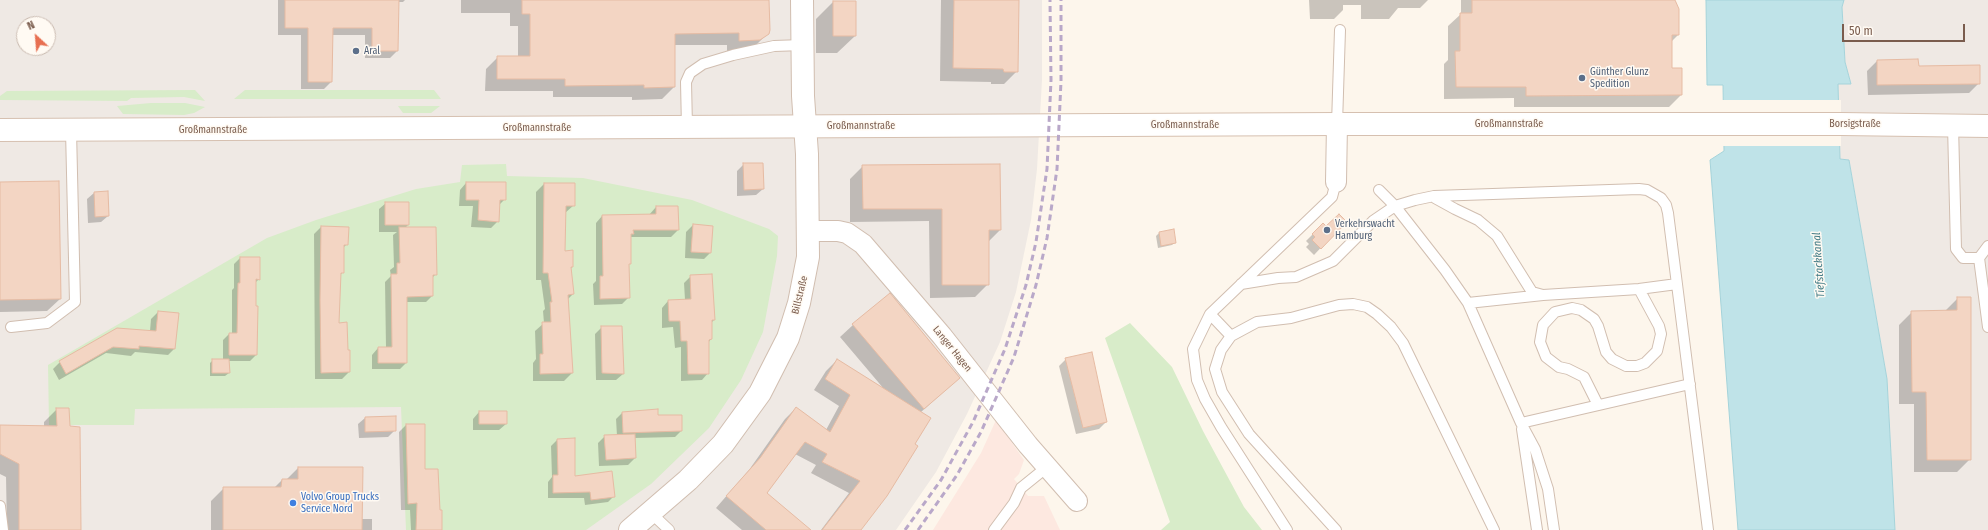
<!DOCTYPE html>
<html>
<head>
<meta charset="utf-8">
<style>
	body { margin:0 }
	#map { position:relative; width:1988px; height:530px; overflow:hidden; background:#fdf6ec; font-family:"Fira Sans Condensed",sans-serif }
	canvas { display:block }
	.north { position:absolute; left:16px; top:16px; width:40px; height:40px; box-sizing:border-box; background:#fffaf3; border:1px solid #cabbb1; border-radius:50%; rotate:334deg; font-size:11px; font-weight:700; line-height:16px; text-align:center; color:#7a5c4d }
	.north::after { content:''; display:block; margin:auto; width:14px; height:18px; background:#e76f51; clip-path:polygon(50% 0,100% 100%,50% 72%,0 100%) }
	.scale { position:absolute; left:1842px; top:24px; width:123px; height:18px; box-sizing:border-box; border:2px solid #7a5c4d; border-top:0; padding-left:5px; font-size:12px; line-height:14px; white-space:nowrap; color:#7a5c4d; -webkit-text-stroke:3px #fffaf3; paint-order:stroke }
</style>
</head>
<body>
<div id="map">
<canvas width="1988" height="530"></canvas>
<div class="north">N</div>
<div class="scale">50 m</div>
</div>
<script>
const ctx = document.querySelector('canvas').getContext('2d');
ctx.lineJoin = 'round';
function paint(path, color) { ctx.fillStyle = color; ctx.fill(path, 'evenodd'); }
const poly = rows => new Path2D(rows.map(r => 'M' + r).join(''));
function trace(path, color, width, dash) { ctx.strokeStyle = color; ctx.lineWidth = width; ctx.lineCap = dash ? 'butt' : 'round'; ctx.setLineDash(dash || []); ctx.stroke(path); }
function drawText(font, color, halo, rows, align = 'center') {
  ctx.font = font + ' "Fira Sans Condensed",sans-serif'; ctx.lineWidth = 3; ctx.setLineDash([]); ctx.textBaseline = 'middle'; ctx.strokeStyle = halo; ctx.fillStyle = color; for (const [text, x, y, turn = 0] of rows) {
    ctx.save(); ctx.translate(x, y); ctx.rotate((+turn || 0) * Math.PI / 180); ctx.textAlign = isNaN(turn) ? turn : align; if (halo) ctx.strokeText(text, 0, 0); ctx.fillText(text, 0, 0); ctx.restore();
  }
}
paint(poly([
	[996,420,1024,460,1019,474,1014,479,1028,496,1044,496,1060,530,933,530,981,453]
]), '#fde8e0');
paint(poly([
	[0,0,1042,0,1042,80,1037,169,1031,220,1016,292,1000,342,967,414,936,472,896,530,0,530],
	[24,24,48,24,48,48,24,48],
	[1844,0,1988,0,1988,530,1895,530,1887,379,1849,160,1840,159,1838,84,1851,84,1845,62,1842,7]
]), '#efe9e4');
paint(poly([
	[195,90,205,101,184,97,131,98,127,101,0,100,0,96,7,91],
	[245,90,434,90,441,99,234,99],
	[151,103,185,103,205,107,194,113,184,115,123,114,117,106],
	[398,106,440,106,431,113,403,113],
	[506,164,507,176,583,178,692,200,769,229,778,236,777,256,763,332,741,380,709,428,651,484,586,530,406,530,401,407,135,409,134,425,49,425,48,365,267,238,316,220,416,189,460,182,462,165],
	[1130,323,1172,367,1203,431,1244,507,1262,530,1161,530,1170,522,1105,338]
]), '#d8ecc9');
const water = poly([
	[1706,0,1844,0,1842,7,1845,62,1851,84,1838,84,1840,159,1849,160,1887,379,1895,530,1738,530,1710,160,1724,151,1723,85,1707,85,1706,0]
]);
paint(water, '#bfe3e8');
trace(water, '#a5d3da', 1);
paint(poly([
	[1722,100,1841,100,1841,146,1722,146]
]), '#fdf6ec');
paint(poly([
	[278,0,405,0,403,2,398,2,397,51,390,58,365,58,365,35,332,35,332,81,324,89,301,89,301,35,278,35],
	[461,0,768,0,768,33,755,46,727,53,727,45,674,45,674,87,662,99,632,100,632,97,553,97,553,91,485,91,486,69,498,57,518,57,518,26,510,26,510,13,461,13],
	[941,0,1018,0,1017,71,1004,84,991,84,991,82,940,81],
	[1309,0,1428,0,1420,8,1398,8,1389,19,1361,19,1361,5,1343,5,1343,10,1334,19,1310,19],
	[1461,0,1674,0,1678,35,1671,42,1671,69,1681,95,1669,107,1514,107,1514,98,1444,99,1444,64,1448,60,1448,26,1461,14],
	[833,2,855,36,837,53,816,53,816,19],
	[1877,61,1918,67,1979,83,1969,93,1868,95,1867,71],
	[744,164,763,189,756,195,737,196,737,171],
	[863,166,1000,230,988,242,988,284,975,297,930,298,929,221,850,222,850,179],
	[0,183,60,299,47,311,0,312],
	[466,183,505,199,499,205,498,221,491,228,471,227,473,206,459,206,460,190],
	[544,184,574,205,565,213,564,252,572,267,570,269,573,294,568,299,572,373,564,381,533,381,533,363,536,359,535,331,544,323,543,311,545,309,541,280,536,280,536,192],
	[107,192,108,216,101,222,88,223,87,199,94,193],
	[386,203,408,225,405,228,436,274,432,278,432,296,426,302,407,302,406,363,400,369,372,369,372,355,378,348,386,348,385,282,391,276,390,270,394,267,393,235,397,232,379,232,379,209],
	[656,207,678,230,671,237,630,237,630,263,628,265,629,297,622,304,594,305,593,284,596,281,596,223,602,216,649,215],
	[1345,222,1314,255,1306,247,1309,244,1306,241,1323,224,1326,228],
	[693,225,710,253,704,259,685,258,686,232],
	[321,227,347,244,343,248,343,272,340,275,338,324,347,351,349,351,349,372,342,379,315,379,314,234],
	[1173,230,1175,242,1172,245,1158,248,1156,236,1159,233],
	[240,258,259,279,255,283,256,355,250,361,229,361,229,373,225,376,210,376,210,363,213,360,223,360,223,340,229,334,232,334,232,290,234,288,234,264],
	[691,276,714,320,711,323,711,339,708,343,708,373,702,380,681,381,681,347,675,348,673,327,662,328,662,308,668,301,685,300,684,283],
	[1958,298,1970,459,1957,472,1914,472,1914,404,1899,404,1899,325,1912,312,1945,311],
	[158,312,174,349,168,355,135,352,131,356,106,353,59,380,53,369,60,362,150,331,151,319],
	[853,325,959,378,921,412,860,530,821,530,849,493,811,473,816,465,795,454,766,493,810,530,742,530,716,508,749,470,785,419,796,408,826,430,839,406,814,390,826,371,837,360,884,389,840,337],
	[602,327,623,374,616,380,596,380,595,334],
	[1066,359,1106,422,1099,429,1076,434,1059,366],
	[57,409,80,530,7,530,6,477,0,474,0,426,44,427,44,422],
	[657,410,657,416,681,431,675,437,634,438,635,458,628,465,599,466,598,443,605,436,617,436,616,419,622,413],
	[479,412,506,424,499,430,473,430,473,419],
	[395,417,395,430,388,437,359,438,358,424,365,418],
	[406,425,424,425,424,471,441,530,411,530,410,510,401,510,399,432],
	[557,440,574,477,614,496,608,502,585,505,584,498,548,498,548,482,552,477,551,446],
	[298,468,361,519,372,519,372,530,211,530,211,501,224,488,274,488,282,480,286,480]
]), '#0003');
const building = poly([
	[285,0,399,0,398,51,372,51,372,28,333,28,332,82,308,82,308,28,285,28,285,0],
	[522,0,769,0,770,30,769,34,760,40,739,41,739,33,675,34,675,87,644,88,644,85,565,86,565,79,497,79,497,56,530,56,530,14,522,14,522,0],
	[954,0,1019,0,1018,72,1004,72,1003,69,953,68,954,0],
	[1472,0,1675,0,1679,9,1679,35,1672,35,1672,68,1682,68,1682,95,1526,96,1526,87,1456,87,1455,51,1460,51,1460,13,1472,13,1472,0],
	[833,1,856,1,856,36,833,36,833,1],
	[1918,59,1919,66,1980,65,1980,84,1877,85,1877,60,1918,59],
	[743,163,763,163,764,189,744,190,743,163],
	[1000,164,1001,230,989,230,989,285,942,285,942,209,863,209,862,165,1000,164],
	[59,181,61,299,0,300,0,182,59,181],
	[466,182,506,182,506,200,500,200,499,222,478,220,479,200,466,200,466,182],
	[544,183,575,183,575,206,566,206,565,251,573,250,573,267,571,267,574,294,568,295,573,373,540,374,540,354,543,354,542,322,551,322,550,302,552,302,548,273,543,273,544,183],
	[108,191,109,216,95,217,94,192,108,191],
	[385,202,409,202,409,225,385,225,385,202],
	[656,206,678,206,679,230,633,230,634,234,631,234,631,264,629,264,630,298,600,299,600,276,603,276,602,215,656,214,656,206],
	[1339,214,1347,222,1321,249,1312,240,1315,237,1312,234,1323,223,1326,226,1339,214],
	[693,224,713,226,711,253,691,252,693,224],
	[321,226,349,227,348,245,344,245,344,273,341,273,339,323,347,322,348,350,350,350,350,372,321,373,320,300,321,226],
	[399,227,436,227,437,275,433,275,433,296,407,297,407,363,378,363,378,347,392,347,391,274,397,274,397,263,400,263,399,227],
	[1174,229,1176,243,1161,246,1159,232,1174,229],
	[240,257,260,257,260,280,256,279,256,306,258,306,257,355,229,355,229,333,237,333,238,283,240,283,240,257],
	[712,274,715,320,712,320,712,339,709,340,709,374,688,374,687,341,681,341,680,321,669,321,668,300,691,299,690,275,712,274],
	[890,293,960,378,924,409,852,324,890,293],
	[1957,297,1971,297,1971,460,1927,460,1926,392,1912,392,1911,311,1957,310,1957,297],
	[158,311,179,313,175,349,139,346,139,349,113,347,66,374,59,361,117,328,156,331,158,311],
	[601,326,622,326,624,374,602,373,601,326],
	[1092,352,1107,422,1083,428,1065,358,1092,352],
	[212,359,229,359,230,373,212,373,212,359],
	[837,359,931,418,915,444,918,446,887,496,861,530,822,530,860,481,822,462,827,454,805,442,767,493,811,530,766,530,726,496,760,458,796,407,830,432,850,395,825,379,837,359],
	[56,408,69,408,70,426,80,427,81,530,19,530,19,464,0,454,0,425,57,426,56,408],
	[658,409,658,415,682,415,682,431,623,433,622,412,658,409],
	[479,411,507,411,507,424,479,424,479,411],
	[396,416,396,431,365,432,365,417,396,416],
	[406,424,425,424,425,469,438,469,440,510,442,510,442,530,416,530,417,503,408,504,406,424],
	[635,434,636,458,606,460,604,435,635,434],
	[575,438,575,476,612,471,615,497,591,500,590,492,553,493,553,475,558,475,557,439,575,438],
	[298,467,363,467,362,530,223,530,223,487,281,487,282,479,298,479,298,467]
]);
paint(building, '#f3d5c3');
trace(building, '#e6bba3', 1);
const service = poly([
	[1337,124,1340,30],
	[1953,125,1956,249,1963,258,1979,258,1988,246],
	[687,127,686,82,690,73,703,64,733,55,774,46,803,45],
	[1379,190,1395,206,1445,270,1468,303,1521,423,1535,449,1548,489,1554,530],
	[1434,196,1639,189,1647,190,1661,198,1666,205,1668,213,1708,530],
	[1979,258,1988,327],
	[1241,284,1278,278,1296,277,1333,261,1373,221,1395,206,1415,200,1434,196,1435,198,1455,209,1478,220,1497,236,1532,292,1543,295],
	[1468,303,1543,295,1639,289,1677,284],
	[1210,314,1231,336],
	[11,327,47,323,75,302,71,130],
	[1598,405,1584,377,1568,369,1559,367,1546,357,1540,342,1543,325,1555,312,1572,308,1581,310,1594,319,1598,326,1606,352,1612,359,1626,366,1637,366,1645,363,1657,351,1661,334,1659,326,1639,289],
	[1521,423,1690,384],
	[1522,429,1537,530],
	[0,506,3,530],
	[651,513,669,530],
	[994,530,1014,503,1021,488,1047,467],
	[1287,530,1221,427,1205,399,1197,380,1193,349,1210,314,1332,197,1336,182],
	[1336,530,1249,434,1222,392,1215,369,1221,350,1231,336,1257,322,1291,318,1339,305,1353,304,1367,307,1377,314,1391,327,1403,343,1494,530]
]);
const minor = poly([
	[1336,182,1337,124],
	[807,231,838,231,847,233,863,244,942,336,1028,445,1077,501]
]);
const tertiary = poly([
	[630,530,688,480,723,444,760,393,788,338,799,303,808,257,807,154,803,96,802,0]
]);
const secondary = poly([
	[0,130,1337,124,1841,124,1988,126]
]);
trace(service, '#d1beb0', 12);
trace(minor, '#d1beb0', 22);
trace(tertiary, '#d1beb0', 24);
trace(secondary, '#d6c0b0', 24);
trace(service, '#fff', 10);
trace(minor, '#fff', 20);
trace(tertiary, '#fff', 22);
trace(secondary, '#fff', 22);
trace(poly([
	[905,530,941,480,973,422,1005,349,1026,285,1036,242,1047,169,1051,80,1050,0],
	[918,530,957,475,981,432,1014,357,1036,285,1047,238,1057,169,1061,81,1061,0]
]), '#b9a8c9', 3, [6, 4]);
for (const [x, y, r, color] of [
	[356,51,4,"#5c6f8a"],
	[1582,78,4,"#5c6f8a"],
	[1327,230,4,"#5c6f8a"],
	[293,503,4,"#3f7fe0"]
]) { const dot = new Path2D(); dot.arc(x, y, r, 0, 2 * Math.PI); ctx.fillStyle = color; ctx.fill(dot); trace(dot, '#fffaf3', 1.5); }
drawText('10px', '#4e5e75', '#fffaf3', [
	["Aral",364,51],
	["Günther Glunz",1590,72],
	["Spedition",1590,84],
	["Verkehrswacht",1335,224],
	["Hamburg",1335,236]
], 'left');
drawText('10px', '#7a5c4d', '#fffaf3', [
	["Großmannstraße",1509,124],
	["Borsigstraße",1855,124],
	["Großmannstraße",1185,125],
	["Großmannstraße",861,126],
	["Großmannstraße",537,128],
	["Großmannstraße",213,130],
	["Billstraße",800,295,-76],
	["Langer Hagen",952,349,51]
]);
drawText('10px', '#366cbe', '#fffaf3', [
	["Volvo Group Trucks",301,497],
	["Service Nord",301,509]
], 'left');
drawText('italic 11px', '#437c86', '#fffaf3', [
	["Tiefstackkanal",1819,265,-94]
]);
</script>
</body>
</html>
